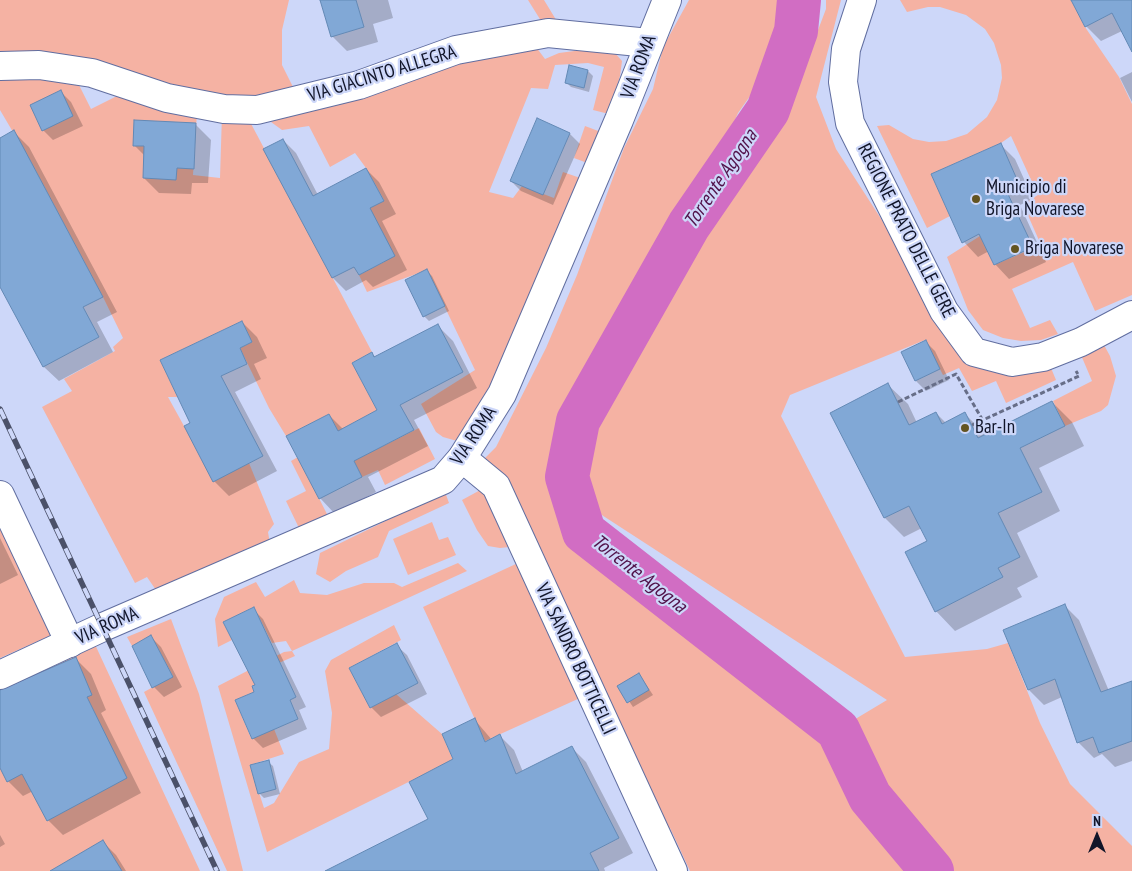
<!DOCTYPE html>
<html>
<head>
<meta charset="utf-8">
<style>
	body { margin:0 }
	#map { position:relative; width:1132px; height:871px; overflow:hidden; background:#cdd7f9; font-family:"PT Sans Narrow",sans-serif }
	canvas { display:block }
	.north { position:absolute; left:1072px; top:811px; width:50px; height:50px; -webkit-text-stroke:4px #cdd7f9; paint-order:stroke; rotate:0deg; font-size:14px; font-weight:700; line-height:20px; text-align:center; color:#111529 }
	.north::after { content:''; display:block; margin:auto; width:18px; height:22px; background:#111529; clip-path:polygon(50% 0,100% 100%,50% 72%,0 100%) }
</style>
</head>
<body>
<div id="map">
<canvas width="1132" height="871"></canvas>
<div class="north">N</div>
</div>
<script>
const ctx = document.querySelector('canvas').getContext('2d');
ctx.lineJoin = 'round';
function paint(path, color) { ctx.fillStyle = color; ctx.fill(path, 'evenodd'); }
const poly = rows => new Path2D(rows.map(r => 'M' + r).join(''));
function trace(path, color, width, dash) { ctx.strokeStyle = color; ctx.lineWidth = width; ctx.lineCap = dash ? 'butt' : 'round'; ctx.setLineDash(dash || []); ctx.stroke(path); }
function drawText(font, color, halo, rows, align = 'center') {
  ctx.font = font + ' "PT Sans Narrow",sans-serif'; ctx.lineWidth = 4.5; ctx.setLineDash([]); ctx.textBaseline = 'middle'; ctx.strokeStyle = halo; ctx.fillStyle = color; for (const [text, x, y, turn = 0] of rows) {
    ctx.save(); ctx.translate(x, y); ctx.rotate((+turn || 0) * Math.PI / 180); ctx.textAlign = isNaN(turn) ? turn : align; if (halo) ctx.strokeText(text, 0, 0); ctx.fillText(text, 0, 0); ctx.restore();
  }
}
paint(poly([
	[0,0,289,0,282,30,282,65,295,91,256,106,0,57],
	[528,0,544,0,558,23,543,24],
	[689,0,784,0,785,19,777,58,738,113,703,193,683,221,574,421,563,478,582,533,834,734,868,799,928,871,690,871,670,828,661,829,482,461,496,447,546,348,577,275,624,148,653,89,663,47],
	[826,0,841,0,816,97,836,149,927,290,959,346,1051,368,1056,380,1006,403,996,381,972,391,959,368,943,375,925,340,790,395,781,416,905,657,987,649,1008,643,1040,723,1070,784,1132,846,1132,871,939,871,923,856,875,795,842,727,887,700,591,508,579,453,611,380,694,233,754,160,804,67,826,9],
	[900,0,1071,0,1085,27,1119,77,1132,104,1132,295,1095,311,1073,262,1012,289,1030,328,1050,320,1058,334,1041,340,1021,341,1003,338,983,330,968,310,947,257,980,236,994,265,1041,245,1023,204,1038,195,1011,136,1001,143,931,174,950,216,927,228,877,126,889,125,913,139,929,142,946,141,967,134,987,117,997,100,1002,78,1001,65,994,43,985,29,966,15,940,7,928,7,907,12],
	[530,39,545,59,559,53,582,50,615,53,622,61,620,76,609,114,593,110,604,67,588,63,555,65,548,89,531,88,489,192,513,198,522,186,554,198,563,172,586,180,525,329,457,441,443,437,436,432,421,404,475,370,427,270,367,292,359,275,384,262,353,217,384,200,366,168,355,153,330,167,309,126,282,130,271,122,289,113],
	[0,71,74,75,91,109,127,91,197,113,193,175,220,178,222,114,248,118,372,352,352,363,377,410,351,424,367,454,419,428,435,459,385,485,378,470,362,477,329,414,286,436,269,408,240,348,252,342,242,321,160,360,178,397,168,397,184,426,249,463,274,524,268,532,270,544,158,593,147,577,135,583,42,407,72,391,64,379,115,351,113,347,123,338,103,297,33,166,0,110],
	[585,126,601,132,590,164,574,158],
	[1104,345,1110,356,1116,376,1108,405,1101,411,1065,426,1053,401,1092,381,1081,355],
	[298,457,328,516,299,528,286,501,306,491,291,461],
	[484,488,519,546,500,548,488,546,477,530,462,500],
	[445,492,449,503,389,531,378,557,346,571,330,582,316,574,320,553],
	[0,516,56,633,0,658],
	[432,522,439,540,448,537,456,555,408,575,393,539],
	[458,563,467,571,292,651,295,656,258,672,263,682,252,686,254,692,235,700,251,738,274,729,284,754,250,765,264,808,274,803,299,762,329,749,332,713,325,671,331,660,394,625,401,640,349,668,370,708,396,694,442,734,453,760,267,852,218,686,284,652,292,651,286,641,272,643,254,607,223,622,232,640,218,647,215,619,224,597,256,582,265,597,294,580,300,593,327,595,364,583,394,583,402,587],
	[518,563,580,698,485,741,423,607],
	[171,619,199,694,243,871,227,871,144,692,173,676,151,636,132,646,127,637],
	[92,638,200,871,0,871,0,680]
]), '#f5b2a3');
paint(poly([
	[321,0,388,0,393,18,373,24,378,42,347,51,332,36],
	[1073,0,1132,0,1132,49,1122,31,1101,41,1086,26],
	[570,67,588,71,593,76,589,92,571,87,566,82],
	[1132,72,1132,102,1120,78],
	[61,92,71,102,83,126,53,140,43,130],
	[537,120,570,134,580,144,553,205,521,191,511,181],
	[195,124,211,140,208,183,192,183,191,194,159,193,144,178,145,156,134,145],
	[14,132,29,147,117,312,97,322,113,352,59,381,44,367,0,285,0,139],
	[283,140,296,153,318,195,366,169,379,182,396,214,382,221,407,270,373,287,366,280,346,291,333,278,265,150],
	[1000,144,1015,159,1033,199,1020,205,1046,262,1009,279,995,264,989,251,978,257,964,242],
	[427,271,432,276,449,311,429,321,424,316],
	[242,322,257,337,267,358,254,364,261,379,235,392,277,471,229,496,214,481,192,424],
	[438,326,453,341,477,388,414,420,428,446,368,477,376,492,335,514,320,498,288,436,329,415,343,429,379,410,372,354,376,357],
	[925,341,935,351,949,380,926,391,916,381,902,352],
	[888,385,908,404,917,423,936,413,946,423,965,414,986,435,1052,402,1072,422,1084,446,1039,468,1060,511,1017,533,1038,577,1017,588,1022,597,955,631,936,611,928,542,922,528,904,537,885,518],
	[0,538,18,575,0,584],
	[1064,605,1079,620,1109,691,1132,682,1132,761,1115,767,1102,754,1094,758,1079,743,1062,697,1044,705,1029,690,1004,631],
	[253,609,263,619,306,707,299,710,307,729,263,748,253,738,256,686],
	[151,637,161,647,182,687,164,697,154,687],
	[396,645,407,655,427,694,381,717,371,707],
	[76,659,91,674,106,710,101,713,141,793,63,835,48,820,33,791,23,796,8,781,0,765,0,691],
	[639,674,653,695,633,707,619,686],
	[475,720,492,740,500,736,514,750,523,772,571,747,586,762,633,853,604,868,605,871,329,871,430,819,454,759],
	[268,762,273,766,280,794,264,798,259,793],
	[0,835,5,844,0,847],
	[102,841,116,855,126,871,52,871]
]), '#0003');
trace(poly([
	[799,0,796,31,768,110,689,225,578,421,567,477,584,532,838,730,870,797,932,871]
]), '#d16dc3', 44);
const building = poly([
	[320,0,356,0,364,27,331,37,320,0],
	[1071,0,1132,0,1132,52,1112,13,1085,27,1071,0],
	[569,65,588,70,584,88,565,83,569,65],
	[61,90,73,116,42,131,30,105,61,90],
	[537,118,570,133,543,195,510,181,537,118],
	[134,120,196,123,194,169,177,168,176,180,143,178,144,146,133,146,134,120],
	[14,130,103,297,83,307,99,337,43,367,0,287,0,138,14,130],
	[283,139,313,196,366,168,384,201,370,208,395,256,359,275,354,267,332,278,263,149,283,139],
	[1001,143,1019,184,1006,190,1033,247,994,265,979,234,962,243,931,174,1001,143],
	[427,269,445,306,423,317,405,280,427,269],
	[242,321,252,342,240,348,247,364,221,376,263,456,213,482,184,426,190,423,160,360,242,321],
	[438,324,463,372,400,405,414,430,354,461,362,477,319,499,286,436,329,414,338,431,377,410,352,363,372,352,374,357,438,324],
	[926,340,940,369,915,381,901,352,926,340],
	[888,383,909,425,936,412,942,424,965,412,978,438,1052,401,1065,426,1020,448,1042,492,998,513,1020,557,998,568,1003,577,935,612,905,552,927,541,909,506,884,518,830,413,888,383],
	[1065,604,1101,692,1132,681,1132,741,1099,753,1093,737,1077,743,1055,679,1028,690,1003,630,1065,604],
	[254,607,296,697,290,700,298,719,252,739,235,700,254,692,252,686,255,685,223,622,254,607],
	[151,635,173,677,152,688,132,646,151,635],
	[397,643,418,683,370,708,349,668,397,643],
	[76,657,92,695,87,697,127,778,47,821,22,774,7,782,0,768,0,690,76,657],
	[639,673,649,690,627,703,617,686,639,673],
	[475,718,485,742,500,734,516,774,572,746,619,838,590,853,599,871,325,871,428,819,409,782,453,759,442,734,475,718],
	[269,760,276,789,258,794,250,765,269,760],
	[103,840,122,871,50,871,103,840]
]);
paint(building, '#81a8d6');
trace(building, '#6389b5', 1);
const minor = poly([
	[862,0,846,49,843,82,850,123,944,311,974,352,1012,362,1043,357,1081,342,1132,315],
	[0,66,39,65,92,73,167,98,224,109,257,110,359,85,456,50,548,33,649,43],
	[462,458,496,486,673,871],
	[0,495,70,643]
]);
const tertiary = poly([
	[0,675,103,627,443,480,462,458,502,394,619,120,667,0]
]);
trace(minor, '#616ea0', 30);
trace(tertiary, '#616ea0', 30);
trace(poly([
	[898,402,956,374,982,419],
	[972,425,1079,376,1076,371]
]), '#676e88', 3, [5, 2.5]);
trace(minor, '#fff', 28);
trace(tertiary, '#fff', 28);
const rail = poly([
	[0,409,217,871]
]);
trace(rail, '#4b5169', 5.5);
trace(rail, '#cdd7f9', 4, [11]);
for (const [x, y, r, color] of [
	[976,199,5,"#635421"],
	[1015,249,5,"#635421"],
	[965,428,5,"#635421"]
]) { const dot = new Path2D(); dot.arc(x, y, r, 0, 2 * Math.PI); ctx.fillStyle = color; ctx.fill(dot); trace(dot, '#cdd7f9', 2); }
drawText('19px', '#111529', '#cdd7f9', [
	["VIA ROMA",639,67,-69],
	["VIA GIACINTO ALLEGRA",382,74,-17],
	["REGIONE PRATO DELLE GERE",906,231,63],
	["VIA ROMA",474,436,-56],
	["VIA ROMA",107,626,-24],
	["VIA SANDRO BOTTICELLI",575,659,65]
]);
drawText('19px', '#111529', '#cdd7f9', [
	["Municipio di",986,188],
	["Briga Novarese",986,210],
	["Briga Novarese",1025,249],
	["Bar-In",975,428]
], 'left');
drawText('italic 20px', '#51124a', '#cdd7f9', [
	["Torrente Agogna",721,179,-56],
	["Torrente Agogna",639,574,38]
]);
</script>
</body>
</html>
